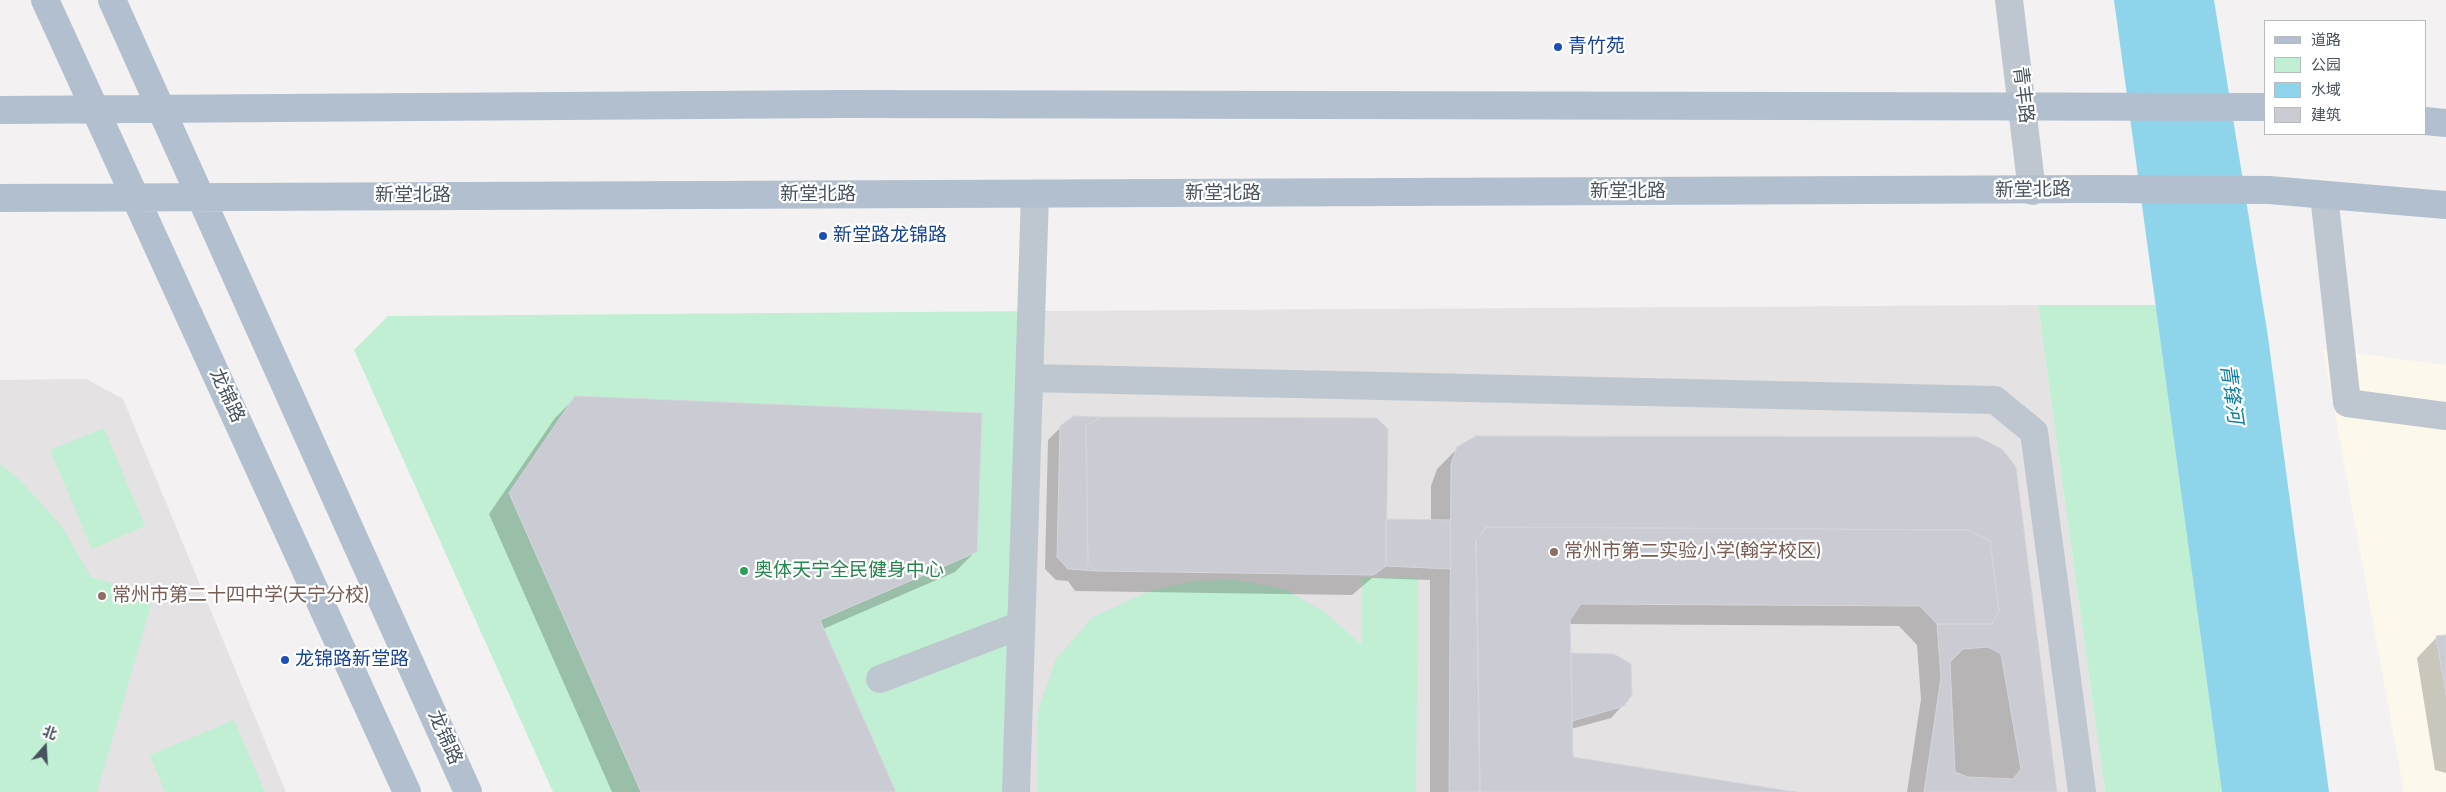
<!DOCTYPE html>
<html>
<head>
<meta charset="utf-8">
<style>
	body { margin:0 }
	#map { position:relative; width:2446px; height:792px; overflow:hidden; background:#f3f1f1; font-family:"Titillium Web","Noto Sans SC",sans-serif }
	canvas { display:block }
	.legend { position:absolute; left:2264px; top:20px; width:162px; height:115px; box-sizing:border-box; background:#fff; border:1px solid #b6babf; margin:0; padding:6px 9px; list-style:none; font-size:15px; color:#48535e }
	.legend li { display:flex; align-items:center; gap:10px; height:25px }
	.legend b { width:25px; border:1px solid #b6babf }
	.north { position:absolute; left:20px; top:722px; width:50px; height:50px; -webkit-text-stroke:4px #fff; paint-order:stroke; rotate:19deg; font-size:14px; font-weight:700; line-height:20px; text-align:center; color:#48535e }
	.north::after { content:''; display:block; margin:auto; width:18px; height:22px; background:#48535e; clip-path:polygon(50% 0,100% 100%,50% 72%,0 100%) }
</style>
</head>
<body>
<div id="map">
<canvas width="2446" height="792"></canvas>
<ul class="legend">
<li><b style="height:6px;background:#b1bfcf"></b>道路</li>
<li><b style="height:14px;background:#c0efd4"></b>公园</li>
<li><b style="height:14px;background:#8ed5eb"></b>水域</li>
<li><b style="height:14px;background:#cbccd3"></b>建筑</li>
</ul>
<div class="north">北</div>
</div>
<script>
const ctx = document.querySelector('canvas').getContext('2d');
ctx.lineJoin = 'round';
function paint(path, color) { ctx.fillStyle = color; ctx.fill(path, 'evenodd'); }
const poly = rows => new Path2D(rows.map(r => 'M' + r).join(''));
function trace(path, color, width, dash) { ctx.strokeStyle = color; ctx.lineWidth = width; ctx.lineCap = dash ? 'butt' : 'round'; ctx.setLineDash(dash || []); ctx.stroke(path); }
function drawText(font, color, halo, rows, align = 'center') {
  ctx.font = font + ' "Titillium Web","Noto Sans SC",sans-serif'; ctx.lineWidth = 4.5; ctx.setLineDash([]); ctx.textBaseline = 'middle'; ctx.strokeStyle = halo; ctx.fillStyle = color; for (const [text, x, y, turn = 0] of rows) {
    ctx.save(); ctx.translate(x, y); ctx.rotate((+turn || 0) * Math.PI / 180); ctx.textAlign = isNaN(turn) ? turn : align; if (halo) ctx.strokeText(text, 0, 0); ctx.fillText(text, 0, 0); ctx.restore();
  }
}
paint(poly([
	[2323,349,2446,365,2446,792,2404,792]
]), '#fcf8eb');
paint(poly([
	[2038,305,2105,792,1026,792,1046,311],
	[86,379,123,399,286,792,0,792,0,380]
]), '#e4e2e3');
paint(poly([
	[2038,305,2157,305,2222,792,2105,792],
	[1046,311,1026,792,553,792,354,350,388,316],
	[104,428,145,526,92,549,50,450],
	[0,464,22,482,62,527,91,577,154,595,97,792,0,792],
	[1362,578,1418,578,1416,792,1037,792,1038,711,1056,659,1093,617,1149,591,1196,581,1236,580,1284,589,1323,611,1362,645],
	[234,720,265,792,165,792,150,755]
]), '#c0efd4');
paint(poly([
	[2114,0,2214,0,2268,337,2329,792,2222,792]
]), '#8ed5eb');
paint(poly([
	[576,397,976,551,955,572,823,629,895,792,612,792,489,514,555,418],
	[1061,427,1385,520,1431,521,1431,486,1437,469,1458,448,1978,438,2056,792,1907,792,1921,699,1917,645,1899,626,1569,624,1570,654,1614,655,1623,705,1611,718,1571,729,1572,758,1788,792,1430,792,1430,580,1372,578,1352,595,1075,591,1068,581,1056,580,1045,569,1048,440],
	[2446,636,2446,773,2435,770,2417,658,2437,637]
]), '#0003');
const building = poly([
	[575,396,982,413,977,552,820,620,896,792,641,792,509,493,575,396],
	[1074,416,1101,417,1086,426,1088,563,1096,571,1068,569,1057,557,1060,426,1074,416],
	[1101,417,1377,418,1388,429,1386,566,1374,575,1096,571,1088,563,1086,426,1101,417],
	[1476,436,1978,437,2002,449,2016,467,2057,792,1924,792,1941,678,1937,624,1992,624,1999,610,1990,541,1969,530,1487,527,1476,539,1480,792,1449,792,1451,464,1457,447,1476,436],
	[1386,519,1450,520,1451,569,1386,566,1386,519],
	[1487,527,1969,530,1990,541,1999,610,1992,624,1937,624,1920,606,1581,604,1570,620,1573,757,1796,792,1480,792,1476,539,1487,527],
	[2446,635,2446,695,2436,636,2446,635],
	[1988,647,2001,654,2021,769,2013,779,1968,777,1955,772,1950,662,1963,649,1988,647],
	[1571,653,1614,654,1631,664,1632,695,1624,706,1572,721,1571,653]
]);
paint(building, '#cbccd3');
trace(building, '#d5d6dc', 1);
trace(poly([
	[2009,0,2032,191],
	[2324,195,2347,403,2446,416],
	[1029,378,1995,400,2034,432,2082,792],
	[880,679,1021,625],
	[1016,792,1035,194]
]), '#bec7cf', 28);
trace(poly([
	[45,0,407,792],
	[112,0,468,792],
	[0,110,844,104,2265,107],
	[2425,121,2446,123],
	[0,198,2101,189,2269,190,2446,205]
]), '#b1bfcf', 28);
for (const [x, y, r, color] of [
	[1558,47,5,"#1a4fb4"],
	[823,236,5,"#1a4fb4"],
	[1554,552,5,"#8d6e63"],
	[744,571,5,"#2e9e5b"],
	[102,596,5,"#8d6e63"],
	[285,660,5,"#1a4fb4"]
]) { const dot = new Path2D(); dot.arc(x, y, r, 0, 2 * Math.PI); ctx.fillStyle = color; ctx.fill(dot); trace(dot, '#fff', 2); }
drawText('19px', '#164399', '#fff', [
	["青竹苑",1568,47],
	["新堂路龙锦路",833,236],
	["龙锦路新堂路",295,660]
], 'left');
drawText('19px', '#48535e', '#fff', [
	["青丰路",2022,95,83],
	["新堂北路",2033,191,-1],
	["新堂北路",1628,192],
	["新堂北路",1223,194],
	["新堂北路",818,195],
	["新堂北路",413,196],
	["龙锦路",226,396,65],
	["龙锦路",444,738,66]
]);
drawText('19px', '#785e54', '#fff', [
	["常州市第二实验小学(翰学校区)",1564,552],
	["常州市第二十四中学(天宁分校)",112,596]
], 'left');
drawText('19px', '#27864d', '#fff', [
	["奥体天宁全民健身中心",754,571]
], 'left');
drawText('italic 20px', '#0e7fa3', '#fff', [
	["青锋河",2230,394,82]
]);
</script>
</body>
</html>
